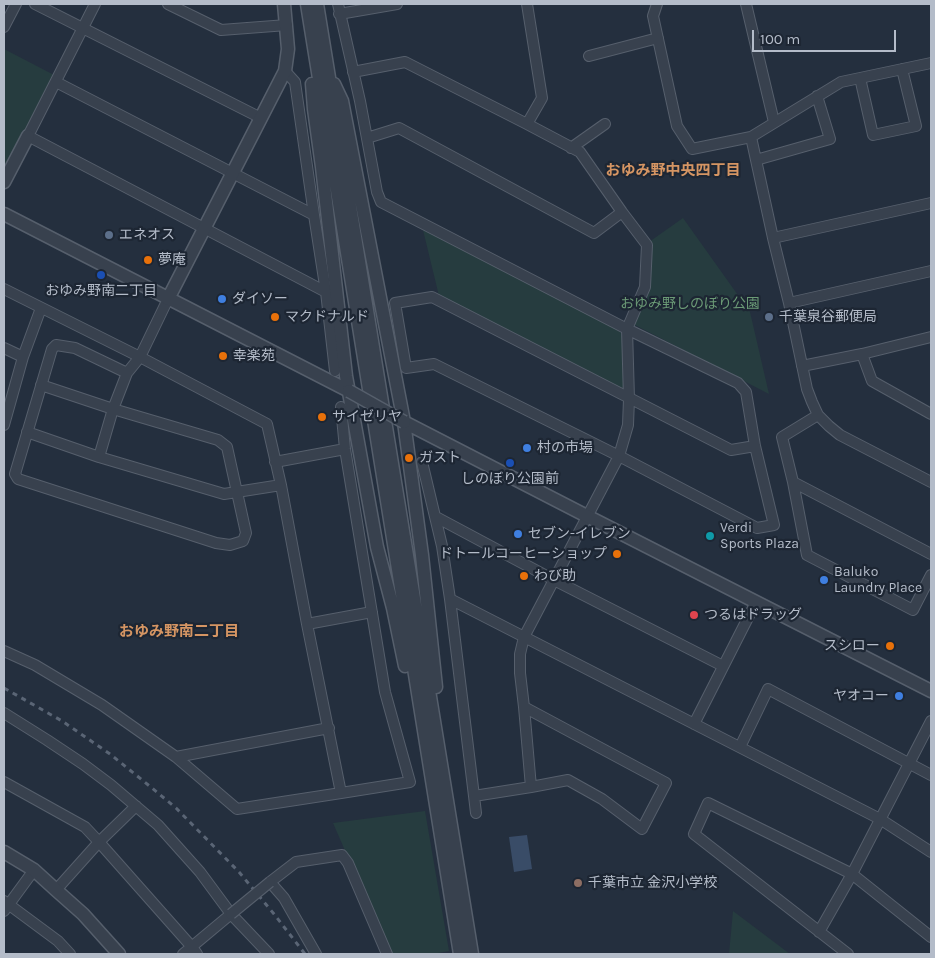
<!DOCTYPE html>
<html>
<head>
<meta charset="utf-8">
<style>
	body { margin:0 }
	#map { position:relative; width:935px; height:958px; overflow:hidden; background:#242f3e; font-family:Karla,sans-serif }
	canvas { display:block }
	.frame { position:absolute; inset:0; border:5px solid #b4bcc9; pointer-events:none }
	.scale { position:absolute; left:752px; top:30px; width:144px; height:22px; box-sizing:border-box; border:2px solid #b4bcc9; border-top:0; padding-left:6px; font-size:15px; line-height:18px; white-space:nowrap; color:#b4bcc9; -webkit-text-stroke:4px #1d2633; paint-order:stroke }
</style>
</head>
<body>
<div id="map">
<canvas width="935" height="958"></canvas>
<div class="frame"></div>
<div class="scale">100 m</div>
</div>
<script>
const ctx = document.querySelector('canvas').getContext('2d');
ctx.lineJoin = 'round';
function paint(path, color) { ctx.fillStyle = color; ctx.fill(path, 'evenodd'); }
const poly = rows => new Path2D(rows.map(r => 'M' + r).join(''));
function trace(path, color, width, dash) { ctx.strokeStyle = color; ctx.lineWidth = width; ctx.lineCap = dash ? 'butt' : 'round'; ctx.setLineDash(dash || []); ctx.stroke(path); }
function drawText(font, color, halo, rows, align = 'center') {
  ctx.font = font + ' Karla,"Noto Sans JP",sans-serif'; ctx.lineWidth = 4.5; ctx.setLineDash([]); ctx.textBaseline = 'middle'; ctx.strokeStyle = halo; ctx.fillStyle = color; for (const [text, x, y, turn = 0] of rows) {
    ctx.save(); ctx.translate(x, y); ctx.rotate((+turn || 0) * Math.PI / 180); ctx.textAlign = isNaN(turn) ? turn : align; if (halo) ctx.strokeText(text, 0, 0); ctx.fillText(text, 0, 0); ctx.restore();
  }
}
paint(poly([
	[4,49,56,76,4,174],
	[683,218,750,312,769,394,633,324,649,242],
	[423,230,619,329,622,336,624,394,439,296],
	[425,811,449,951,433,954,390,954,333,823],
	[733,911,790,954,729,954]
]), '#263c3f');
paint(poly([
	[527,835,532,869,514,872,509,837]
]), '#394c67');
const minor = poly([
	[35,4,261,118],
	[95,4,28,136,326,292],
	[168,4,221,30,287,25],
	[338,4,360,101,377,192,381,202,627,329,629,399,628,425,619,456,524,637,520,654,520,673,524,707,531,787],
	[657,4,653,16,677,126,692,149,751,137],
	[746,4,774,122],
	[339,14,397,4],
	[4,27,16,4],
	[589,56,658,38],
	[931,63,841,82,751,137,773,238,789,303,807,389,812,402,818,415,829,426,840,435,931,482],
	[285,71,295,82,314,215,326,292,335,371],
	[353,72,405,62,527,124,542,98,527,4],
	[860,78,873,135,916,126,902,69],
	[56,82,314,215],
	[527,124,580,152,622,212,647,245,645,287,627,329,738,383,746,392,755,446,774,525,757,528,619,456,434,364,406,368,395,303,432,297,731,450,755,446],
	[367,138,399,128,594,233,622,212],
	[571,148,605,124],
	[756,160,830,139,817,96],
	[773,238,931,203],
	[4,289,140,357,267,424,281,485,307,624,341,793,410,782,385,692,345,449,341,407],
	[789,303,931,271],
	[931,337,862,354,872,381,931,414],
	[4,348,23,357],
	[802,366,862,354],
	[41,385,113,409,218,440,227,447,246,533,243,541,230,545,216,543,18,479,15,474,52,349,56,345,75,348,127,373],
	[818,415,782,437,793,482,807,555,913,610,931,575],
	[4,425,23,357,41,308],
	[27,432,99,457,113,409,127,373,140,357,168,299],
	[99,457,224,494,281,485],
	[275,462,345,449],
	[422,462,442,546,450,599,474,796,531,787,568,780,602,799,642,829,666,783,524,707],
	[793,482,931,554],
	[436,517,554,580,723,666],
	[450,599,880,819,931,852],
	[307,624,372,612],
	[4,651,35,665,102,705,176,757,237,809,341,793],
	[4,713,47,740,83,764,111,785,158,825,200,872,231,914,269,954],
	[694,724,756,602],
	[740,747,768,689,931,775],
	[176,757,329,728],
	[4,782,85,827,99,842,192,947,197,954],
	[474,796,476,813],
	[56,890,99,842,136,806],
	[4,901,58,941,70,954],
	[4,911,34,870],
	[819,932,852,874,931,721],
	[183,954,231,914],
	[316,954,284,898,270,882,296,862,342,855,348,863,387,954],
	[848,954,694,834,708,803,852,874,931,937]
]);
const tertiary = poly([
	[307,4,460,954],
	[317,4,472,954],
	[312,84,314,109,322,167,346,376,377,547,393,608,405,666],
	[334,84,342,101,404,422,422,555,436,687],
	[4,182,28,136],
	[4,214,349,391],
	[168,299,285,71,288,49,284,4],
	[404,422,577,511,931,691],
	[4,852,34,870,56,890,83,914,119,954]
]);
trace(minor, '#565f6c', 12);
trace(tertiary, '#565f6c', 15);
trace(minor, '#38414e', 10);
trace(tertiary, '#38414e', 12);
trace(poly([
	[4,688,62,721,110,754,152,788,176,808,239,872,274,914,305,954]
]), '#5a6575', 3, [5, 5]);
const minorBridge = poly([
	[231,914,270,882]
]);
const tertiaryBridge = poly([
	[349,391,404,422]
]);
trace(minorBridge, '#565f6c', 12, []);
trace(tertiaryBridge, '#565f6c', 15, []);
trace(minorBridge, '#38414e', 10);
trace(tertiaryBridge, '#38414e', 12);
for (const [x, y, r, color] of [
	[109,235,5,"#5c6f8a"],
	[148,260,5,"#e8710a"],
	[101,275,5,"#1a4fb4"],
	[222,299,5,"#3f7fe0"],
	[275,317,5,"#e8710a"],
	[769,317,5,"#5c6f8a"],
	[223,356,5,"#e8710a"],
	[322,417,5,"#e8710a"],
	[527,448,5,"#3f7fe0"],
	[409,458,5,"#e8710a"],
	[510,463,5,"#1a4fb4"],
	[518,534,5,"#3f7fe0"],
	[710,536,5,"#0f9aa8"],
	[617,554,5,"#e8710a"],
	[524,576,5,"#e8710a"],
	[824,580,5,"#3f7fe0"],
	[694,615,5,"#e0444e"],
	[890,646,5,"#e8710a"],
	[899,696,5,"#3f7fe0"],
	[578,883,5,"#8d6e63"]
]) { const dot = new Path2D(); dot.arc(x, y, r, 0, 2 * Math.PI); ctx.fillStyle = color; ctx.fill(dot); trace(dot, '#1d2633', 2); }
drawText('14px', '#b4bcc9', '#1d2633', [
	["エネオス",119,235],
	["夢庵",158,260],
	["おゆみ野南二丁目",101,291,"center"],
	["ダイソー",232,299],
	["マクドナルド",285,317],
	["千葉泉谷郵便局",779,317],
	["幸楽苑",233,356],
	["サイゼリヤ",332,417],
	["村の市場",537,448],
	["ガスト",419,458],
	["しのぼり公園前",510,479,"center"],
	["Verdi",720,528],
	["Sports Plaza",720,544],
	["セブン-イレブン",528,534],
	["ドトールコーヒーショップ",607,554,"right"],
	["Baluko",834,572],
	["Laundry Place",834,588],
	["わび助",534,576],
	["つるはドラッグ",704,615],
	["スシロー",880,646,"right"],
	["ヤオコー",889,696,"right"],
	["千葉市立 金沢小学校",588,883]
], 'left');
drawText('14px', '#6b9a76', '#1d2633', [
	["おゆみ野しのぼり公園",690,304]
]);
drawText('bold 15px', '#d59563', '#1d2633', [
	["おゆみ野中央四丁目",673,171],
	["おゆみ野南二丁目",179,632]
]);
</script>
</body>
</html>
